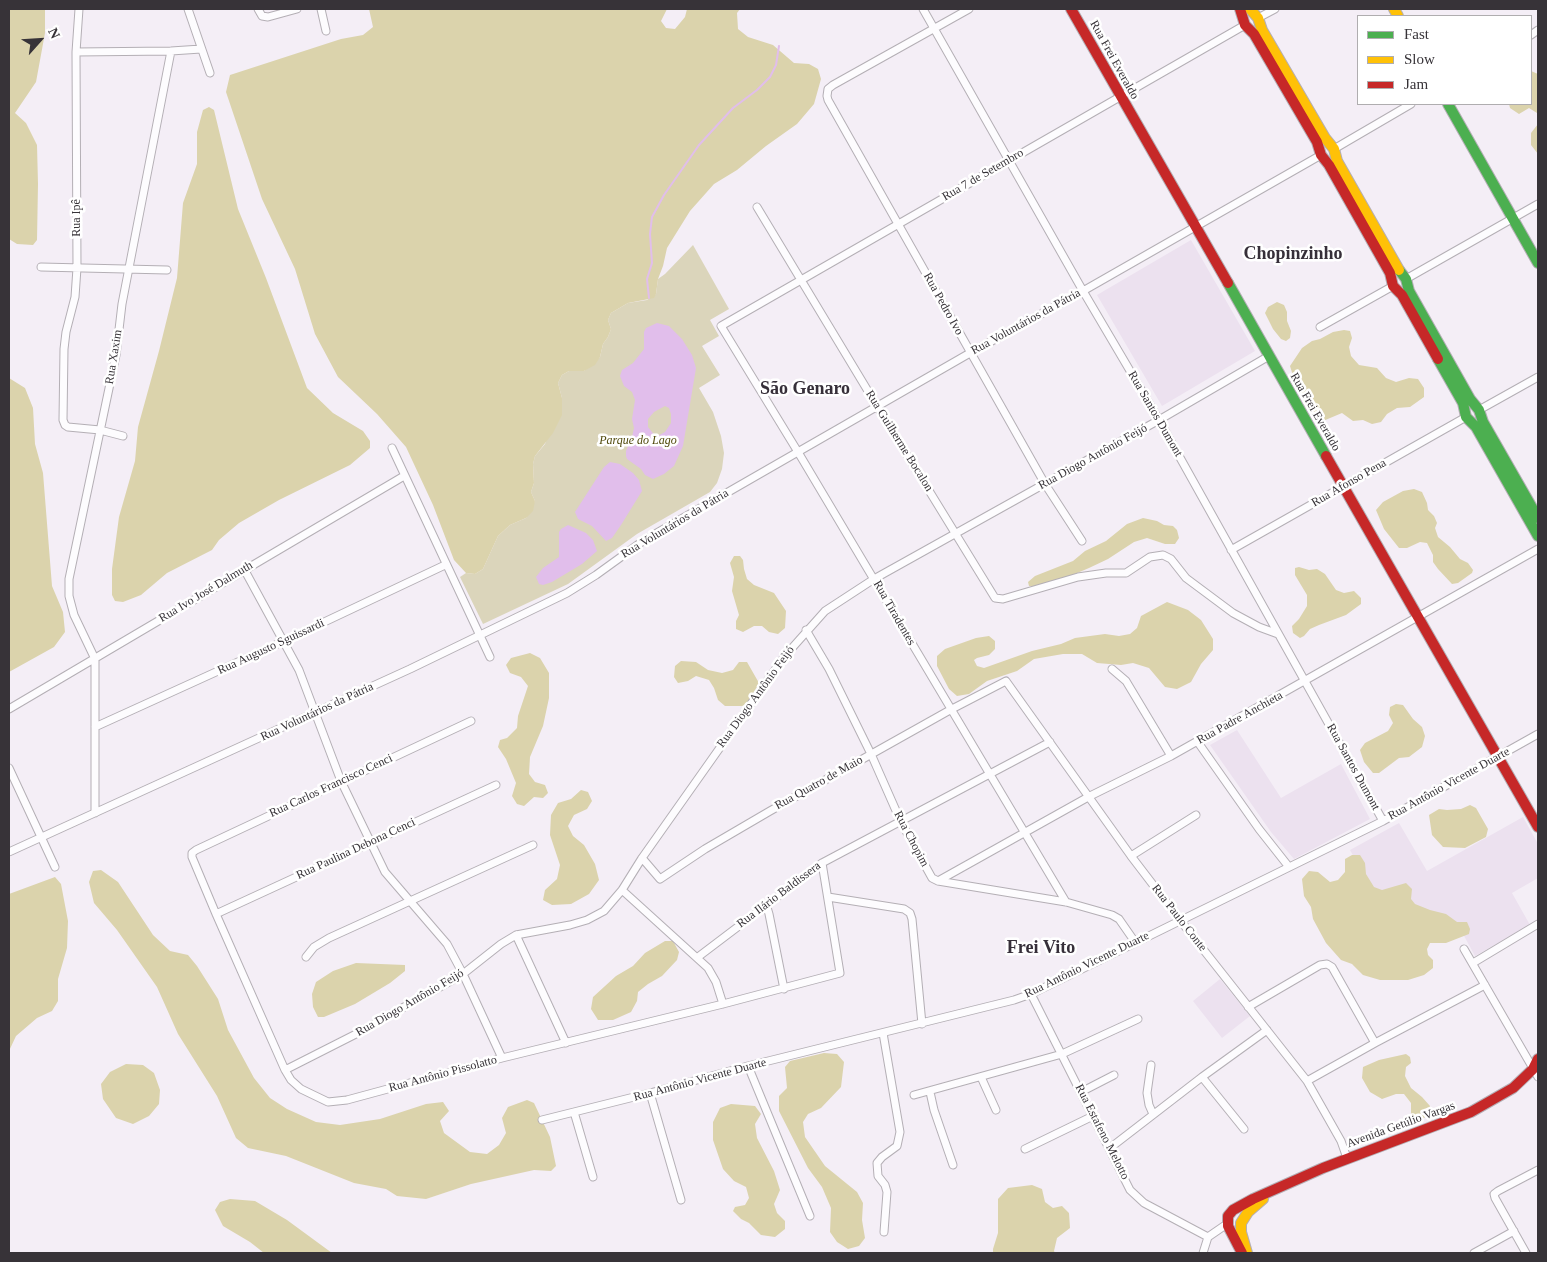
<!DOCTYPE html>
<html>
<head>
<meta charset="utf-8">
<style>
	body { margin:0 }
	#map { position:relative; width:1547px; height:1262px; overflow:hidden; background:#f4eef6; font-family:Georgia,serif }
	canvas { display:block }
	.frame { position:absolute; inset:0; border:10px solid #373338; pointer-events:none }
	.legend { position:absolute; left:1357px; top:15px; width:175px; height:90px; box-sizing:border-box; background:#fff; border:1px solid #afadaf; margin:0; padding:6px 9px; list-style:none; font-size:15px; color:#373338 }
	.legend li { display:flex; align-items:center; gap:10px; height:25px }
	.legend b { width:25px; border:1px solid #afadaf }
	.north { position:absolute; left:15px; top:15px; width:50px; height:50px; -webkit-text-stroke:4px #fff; paint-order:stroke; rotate:64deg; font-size:14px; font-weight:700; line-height:20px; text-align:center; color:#373338 }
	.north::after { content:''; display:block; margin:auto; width:18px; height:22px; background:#373338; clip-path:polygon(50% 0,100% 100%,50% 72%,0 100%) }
</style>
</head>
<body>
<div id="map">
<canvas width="1547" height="1262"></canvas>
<div class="frame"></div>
<ul class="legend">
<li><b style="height:6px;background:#4caf50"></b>Fast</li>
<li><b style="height:6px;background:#ffc107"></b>Slow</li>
<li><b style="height:6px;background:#c62828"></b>Jam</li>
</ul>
<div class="north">N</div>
</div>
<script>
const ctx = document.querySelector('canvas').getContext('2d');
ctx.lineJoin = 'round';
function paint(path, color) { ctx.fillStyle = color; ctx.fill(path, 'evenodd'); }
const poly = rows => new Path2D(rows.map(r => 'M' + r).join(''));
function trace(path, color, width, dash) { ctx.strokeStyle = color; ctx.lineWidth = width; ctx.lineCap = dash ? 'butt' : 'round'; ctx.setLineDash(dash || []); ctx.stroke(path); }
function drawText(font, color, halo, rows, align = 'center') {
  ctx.font = font + ' Georgia,serif'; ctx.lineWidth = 5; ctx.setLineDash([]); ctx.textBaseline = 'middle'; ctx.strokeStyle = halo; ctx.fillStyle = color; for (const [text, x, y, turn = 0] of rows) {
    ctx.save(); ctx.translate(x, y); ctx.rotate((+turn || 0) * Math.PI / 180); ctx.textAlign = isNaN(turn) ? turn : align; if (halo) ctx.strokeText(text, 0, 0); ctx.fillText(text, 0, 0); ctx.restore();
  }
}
paint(poly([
	[1191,240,1255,351,1162,406,1097,295],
	[1237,730,1281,798,1341,764,1370,819,1294,859,1271,832,1210,745],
	[1523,817,1538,844,1538,878,1512,893,1530,925,1475,956,1463,934,1377,898,1350,850,1399,823,1427,871],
	[1220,979,1250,1016,1222,1038,1193,1001]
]), '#ece1ef');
paint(poly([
	[693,245,729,309,710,320,719,336,702,346,720,375,699,388,713,412,721,436,724,453,722,469,717,483,710,492,637,534,568,584,483,624,460,577,466,573,475,574,483,569,498,536,510,525,526,518,535,501,531,492,534,483,533,464,535,456,545,444,562,398,558,383,562,375,569,371,584,371,600,357,603,344,608,337,611,329,608,320,611,313,628,303,647,300,656,294,658,279,665,274]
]), '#dbd5bb');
paint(poly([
	[9,9,45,9,45,33,36,82,15,113,26,123,37,145,38,184,37,240,33,245,17,244,9,239],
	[369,9,667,9,661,21,666,28,675,29,685,17,687,9,740,9,737,13,738,29,748,37,773,45,794,63,809,64,818,69,821,79,814,104,797,124,766,146,737,170,714,184,690,211,667,248,663,266,658,279,656,294,654,298,628,303,611,313,608,320,611,329,608,337,603,344,600,357,595,365,584,371,569,371,562,375,558,383,562,398,562,415,553,433,535,456,533,464,534,483,531,492,535,501,533,511,526,518,510,525,498,536,483,569,475,574,466,573,454,560,433,505,406,447,377,414,338,377,315,334,295,269,262,199,226,92,230,75,341,39,363,35,373,27],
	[1531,71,1538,74,1538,154,1531,145,1531,133,1538,124,1537,113,1529,108,1519,114,1510,108,1509,104,1531,104],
	[209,107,214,110,238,209,266,278,307,388,333,413,363,431,370,441,370,448,350,465,279,500,239,523,219,540,212,550,167,573,141,595,123,602,115,601,112,595,112,569,119,517,135,461,138,427,159,351,177,278,183,203,197,164,197,132,203,110],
	[1277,302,1284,305,1287,312,1287,321,1291,331,1290,338,1286,341,1281,339,1273,329,1265,313,1268,307],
	[1344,330,1350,331,1352,338,1349,347,1351,356,1359,365,1377,368,1386,378,1396,382,1409,378,1418,379,1424,388,1424,397,1410,407,1397,408,1387,414,1381,422,1372,424,1363,420,1353,421,1342,413,1323,421,1316,418,1294,379,1290,366,1302,348,1312,341,1320,339,1333,332],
	[9,378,25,388,33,408,35,444,43,473,52,586,63,612,65,632,54,647,9,672],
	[1414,489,1422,492,1427,503,1428,510,1434,516,1437,523,1435,528,1438,537,1450,547,1460,559,1468,563,1473,570,1472,573,1458,583,1452,584,1438,569,1433,562,1433,555,1427,543,1420,542,1407,548,1399,548,1384,529,1376,510,1383,502,1403,491],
	[1143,518,1157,521,1164,525,1173,526,1177,530,1179,538,1175,544,1165,544,1147,538,1134,542,1108,559,1089,568,1063,579,1036,587,1029,586,1028,582,1035,576,1073,561,1085,551,1106,541,1127,524],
	[734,556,740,556,743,560,744,569,747,579,754,585,774,593,786,611,785,628,778,634,769,632,762,626,754,626,743,632,736,629,736,621,739,615,732,591,734,577,730,563],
	[1299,567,1309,570,1317,569,1325,574,1336,590,1344,593,1354,591,1361,598,1361,604,1346,615,1319,625,1310,629,1304,636,1300,638,1293,633,1292,626,1299,619,1307,606,1307,595,1295,575,1295,568],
	[1167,602,1188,610,1201,620,1213,639,1213,650,1201,664,1191,682,1177,689,1165,687,1149,668,1133,663,1121,665,1097,663,1082,654,1063,654,1034,659,1017,671,987,681,969,694,957,696,949,689,937,666,937,656,945,649,976,638,989,636,995,641,995,649,989,655,977,658,974,660,977,666,984,668,1032,651,1061,644,1075,638,1105,634,1119,636,1130,634,1137,628,1141,616],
	[530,653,540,658,549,673,549,698,543,726,530,757,529,774,535,782,545,785,548,793,543,798,534,797,524,806,517,804,512,796,516,783,506,759,498,747,500,740,507,738,517,728,518,716,528,686,521,677,510,673,506,665,511,658],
	[681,661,696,662,708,670,722,673,733,670,739,662,747,662,759,683,751,699,743,706,725,706,718,700,714,688,709,680,696,676,688,681,678,683,674,677,675,666],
	[1396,704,1403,705,1413,719,1422,727,1425,736,1422,747,1409,757,1399,758,1379,773,1373,773,1364,762,1360,750,1365,743,1388,731,1393,723,1389,715,1390,707],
	[581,790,588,792,592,801,587,809,574,815,568,826,573,836,584,845,595,864,599,880,589,894,571,904,552,905,543,900,545,890,557,879,560,865,550,835,551,815,558,803,571,799],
	[1470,805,1476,808,1488,829,1486,837,1465,848,1443,847,1432,835,1429,815,1439,809,1447,810,1461,809],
	[1352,855,1360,855,1365,863,1366,874,1374,887,1382,890,1406,883,1412,889,1411,899,1415,904,1430,910,1446,914,1457,922,1467,922,1470,929,1469,934,1446,943,1430,943,1427,949,1428,955,1433,960,1433,968,1424,975,1408,980,1380,980,1363,975,1352,964,1341,960,1326,943,1313,919,1311,907,1304,896,1302,879,1309,871,1318,872,1330,882,1338,880,1345,872,1345,859],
	[101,870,118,882,153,935,170,951,188,955,197,966,218,999,228,1030,254,1078,270,1098,287,1109,316,1122,340,1125,380,1119,426,1104,443,1102,449,1111,440,1121,444,1133,470,1152,487,1154,499,1145,506,1133,502,1118,508,1107,527,1100,534,1103,550,1137,556,1166,551,1171,534,1170,471,1184,426,1199,397,1196,386,1189,354,1183,286,1156,248,1148,236,1138,217,1096,178,1034,157,987,117,930,94,903,89,882,93,871],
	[55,877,61,884,68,921,67,948,58,979,58,1001,52,1011,37,1018,16,1036,9,1051,9,894],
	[665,941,673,941,679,952,677,960,662,976,648,984,638,992,637,1001,631,1012,613,1020,598,1020,591,1009,593,997,616,976,633,966,645,953],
	[356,963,405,965,405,971,390,983,355,1004,324,1017,318,1017,313,1007,312,994,316,982,333,971],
	[824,1053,837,1054,844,1062,841,1087,821,1108,808,1114,803,1122,805,1137,825,1166,857,1192,863,1203,862,1220,865,1238,859,1246,848,1249,837,1242,830,1232,831,1208,822,1187,808,1168,779,1111,779,1096,787,1088,785,1067,790,1061],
	[1406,1054,1410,1057,1411,1063,1406,1067,1405,1076,1411,1088,1422,1097,1430,1106,1431,1113,1424,1118,1415,1119,1411,1113,1411,1103,1404,1094,1396,1094,1382,1099,1370,1092,1362,1078,1363,1067,1379,1060],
	[126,1064,143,1065,154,1073,160,1090,159,1104,149,1116,133,1124,116,1118,103,1099,101,1084,110,1072],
	[731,1104,755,1106,761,1114,755,1124,757,1138,774,1171,780,1190,774,1204,777,1213,785,1221,785,1229,775,1237,761,1235,749,1223,741,1219,733,1211,735,1207,745,1205,749,1198,746,1187,734,1181,723,1169,713,1140,713,1122,720,1108],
	[1032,1185,1042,1189,1045,1202,1053,1208,1062,1206,1069,1213,1070,1228,1057,1238,1054,1251,1055,1253,993,1253,993,1249,998,1233,998,1199,1008,1188],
	[230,1199,255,1201,287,1220,332,1253,264,1253,250,1242,223,1226,215,1210,220,1202]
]), '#dbd3ac');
paint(poly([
	[657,323,669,326,682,339,692,355,696,368,683,446,674,466,664,474,653,479,645,475,641,469,627,459,626,456,626,451,632,437,634,428,632,419,635,400,632,392,624,386,620,376,622,370,633,363,644,349,644,332,646,328],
	[665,406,669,408,671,414,671,423,665,432,656,437,648,427,648,419,654,412],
	[610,462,620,464,633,473,639,480,642,491,621,525,612,538,606,541,592,526,578,519,575,512,604,467],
	[568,525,586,533,593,540,597,551,582,564,552,582,543,585,539,584,536,577,543,568,559,557,559,532,561,529]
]), '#e1beeb');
trace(poly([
	[649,298,647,279,652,263,650,234,652,217,664,195,699,145,733,108,757,90,770,77,776,65,779,46]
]), '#e1beeb', 2);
const street = poly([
	[79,9,76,52,77,268,75,297,66,332,64,349,63,420,65,425,68,427,100,430,123,436],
	[188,9,210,73],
	[258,9,262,16,268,17,297,9],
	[321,9,326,31],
	[923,9,1083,291,1159,420,1383,821],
	[969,9,833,85,828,89,827,96,828,100,1045,484,1082,541],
	[1258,18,1275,9],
	[1531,35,1538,30],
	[76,52,171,51,201,49],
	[1334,149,1411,104],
	[757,207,877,406,995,598,1003,599,1078,577,1106,573,1126,573,1150,557,1163,555,1171,559,1186,578,1233,613,1259,627,1278,634],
	[41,267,167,270],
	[1406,279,1538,204],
	[1320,327,1393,286],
	[1479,410,1538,377],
	[392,448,490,657],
	[1231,550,1466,417],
	[244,569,299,670,341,781,385,872,447,944,463,974,502,1058],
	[806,630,829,669,871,754,901,822,932,878,938,881,1066,902,1112,915,1119,919,1135,942],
	[1112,669,1126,681,1171,756],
	[9,709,404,476],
	[471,721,196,850,192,853,192,857,216,914,285,1070,291,1080,301,1089,328,1102,347,1100,502,1058,723,1004,840,973,822,863],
	[95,727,284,641,445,565],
	[1197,741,1259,829,1289,867],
	[9,768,55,867],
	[95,813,95,659,74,615,69,596,69,579,116,355,122,304,171,51],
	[9,852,410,669,567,593,596,575,643,541,970,353,1083,291,1321,155],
	[1131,856,1196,815],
	[642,858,660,879,705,849,770,811,950,710,1006,681,1131,856,1180,920,1307,1081,1341,1141,1347,1158],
	[938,881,1090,796,1171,756,1538,549],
	[622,890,708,968,716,982,723,1004],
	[828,897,904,909,910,913,912,919,922,1024],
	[1066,902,798,452,721,326,1245,25],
	[766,904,769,914,784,989],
	[216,914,496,785],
	[516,935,566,1043],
	[1464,949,1538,1077],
	[306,957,314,947,329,938,533,845],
	[698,957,822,863,1050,742],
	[1473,963,1538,924],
	[1031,994,1130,1190,1144,1203,1208,1237],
	[1248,1007,1320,965,1327,964,1332,967,1375,1043],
	[883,1033,900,1132,897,1146,882,1157,877,1163,878,1176,885,1185,887,1192,884,1232],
	[1151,1065,1147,1093,1149,1105,1153,1114],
	[748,1066,810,1216],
	[285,1070,356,1034,463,974,501,944,516,935,570,925,587,920,604,911,622,890,642,858,784,657,825,611,874,579,1159,420,1269,356],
	[981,1077,996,1110],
	[1202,1077,1244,1129],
	[1307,1081,1375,1043,1485,985],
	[930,1092,934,1110,953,1165],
	[1081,1092,1114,1075],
	[650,1093,681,1200],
	[914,1095,1062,1054,1138,1019],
	[574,1112,593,1177],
	[542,1120,650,1093,748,1066,1014,1000,1031,994,1383,821,1538,734],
	[1110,1148,1202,1077,1267,1030],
	[1025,1149,1093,1116],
	[1203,1253,1208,1237,1224,1226,1228,1226],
	[1474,1253,1514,1231],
	[1526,1253,1495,1198,1494,1194,1498,1191,1538,1170]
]);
const fast = poly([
	[1448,104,1538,263],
	[1399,270,1406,279,1409,291,1470,399,1479,410,1483,422,1538,518],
	[1228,283,1326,456],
	[1438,359,1463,403,1466,417,1476,427,1538,536]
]);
const slow = poly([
	[1250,9,1258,18,1262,30,1325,138,1334,149,1337,161,1399,270],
	[1394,9,1398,16],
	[1247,1253,1241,1232,1241,1223,1248,1212,1263,1199]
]);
const jam = poly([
	[1071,9,1228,283],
	[1240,9,1245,25,1254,34,1317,142,1321,155,1329,165,1390,273,1393,286,1402,295,1438,359],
	[1326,456,1538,827],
	[1242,1253,1228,1226,1228,1216,1233,1210,1253,1199,1323,1168,1471,1112,1513,1088,1533,1069,1538,1059]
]);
trace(street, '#b4afb5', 9);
trace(fast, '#b4afb5', 12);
trace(slow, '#b4afb5', 12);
trace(jam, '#b4afb5', 12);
trace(street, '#fdfcfe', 7);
trace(fast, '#4caf50', 10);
trace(slow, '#ffc107', 10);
trace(jam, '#c62828', 10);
drawText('12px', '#373338', '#fff', [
	["Rua Frei Everaldo",1114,60,61],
	["Rua 7 de Setembro",983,175,-30],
	["Rua Ipê",77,218,-90],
	["Rua Pedro Ivo",943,304,61],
	["Rua Voluntários da Pátria",1026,322,-29],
	["Rua Xaxim",114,357,-81],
	["Rua Frei Everaldo",1315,412,60],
	["Rua Santos Dumont",1155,414,60],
	["Rua Guilherme Bocalon",899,441,58],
	["Rua Diogo Antônio Feijó",1093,457,-29],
	["Rua Afonso Pena",1349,483,-30],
	["Rua Voluntários da Pátria",675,524,-31],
	["Rua Ivo José Dalmuth",206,592,-31],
	["Rua Tiradentes",894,613,60],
	["Rua Augusto Sguissardi",271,647,-25],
	["Rua Diogo Antônio Feijó",756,697,-54],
	["Rua Voluntários da Pátria",317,712,-25],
	["Rua Padre Anchieta",1240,718,-29],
	["Rua Santos Dumont",1353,767,61],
	["Rua Quatro de Maio",819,783,-29],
	["Rua Antônio Vicente Duarte",1449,784,-29],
	["Rua Carlos Francisco Cenci",331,786,-25],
	["Rua Chopim",911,839,62],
	["Rua Paulina Debona Cenci",356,849,-25],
	["Rua Ilário Baldissera",779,895,-37],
	["Rua Paulo Conte",1179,918,52],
	["Rua Antônio Vicente Duarte",1087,965,-26],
	["Rua Diogo Antônio Feijó",410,1003,-30],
	["Rua Antônio Pissolatto",443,1074,-15],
	["Rua Antônio Vicente Duarte",700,1080,-15],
	["Avenida Getúlio Vargas",1401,1125,-20],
	["Rua Estafeno Melotto",1102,1132,63]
]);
drawText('italic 12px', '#50490b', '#fff', [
	["Parque do Lago",638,441]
]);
drawText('bold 18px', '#362f39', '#fff', [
	["Chopinzinho",1293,254],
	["São Genaro",805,389],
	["Frei Vito",1041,948]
]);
</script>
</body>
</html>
